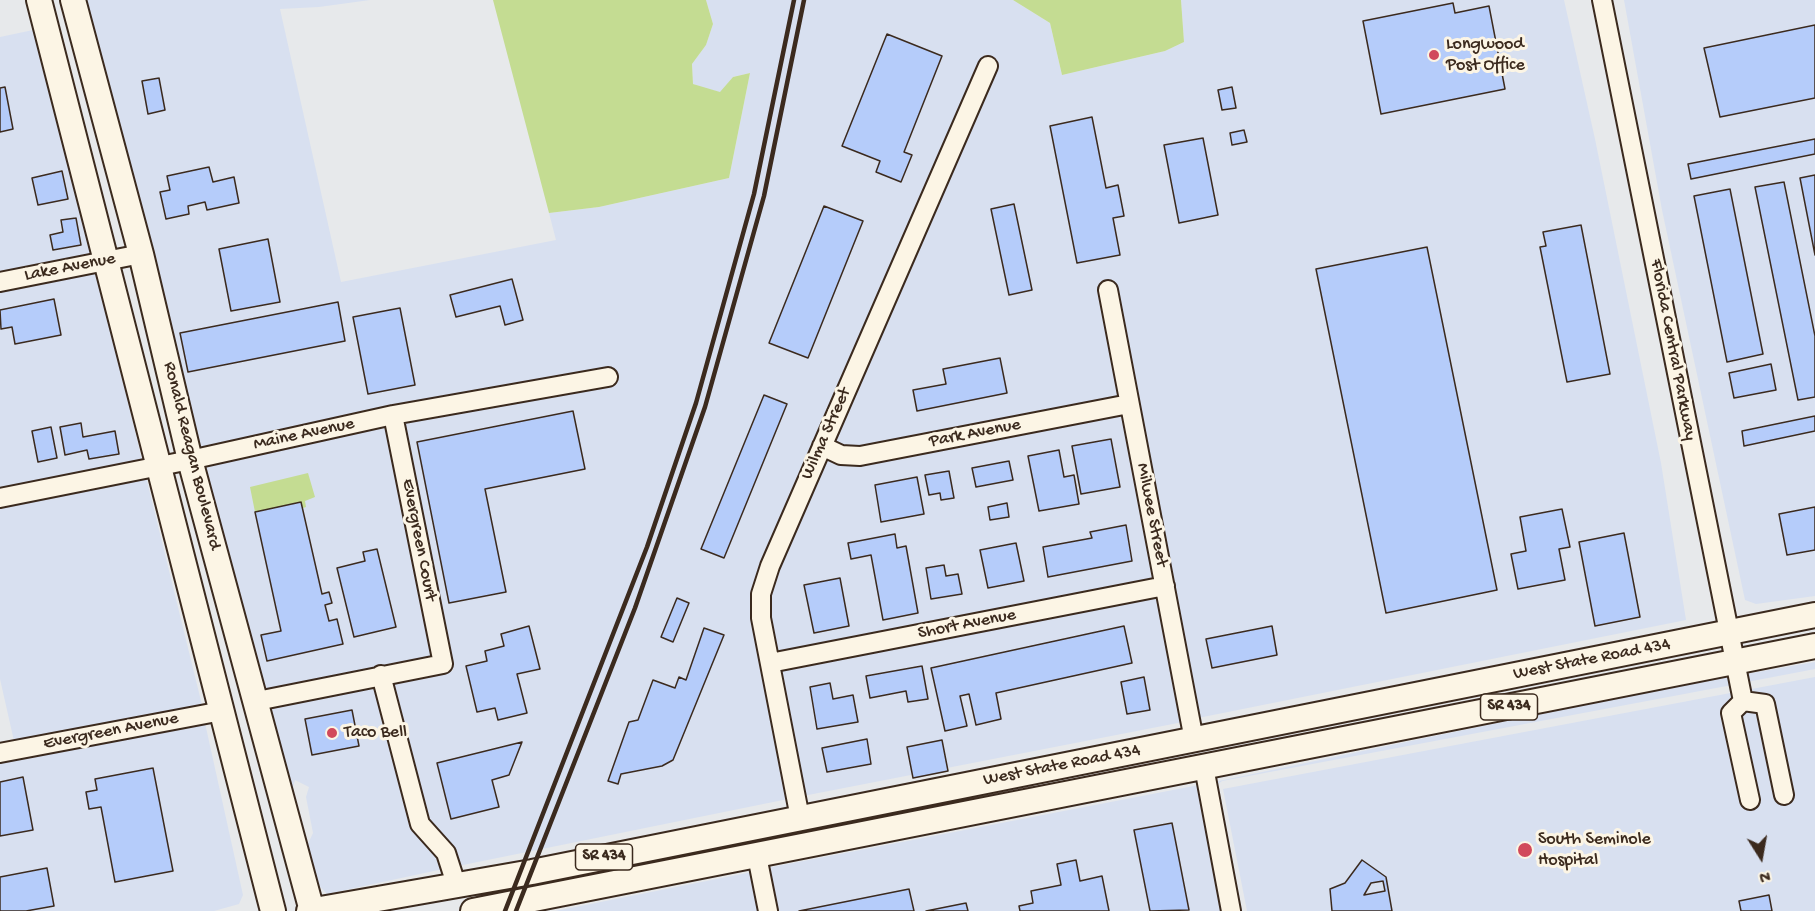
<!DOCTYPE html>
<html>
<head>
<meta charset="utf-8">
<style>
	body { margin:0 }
	#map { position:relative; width:1815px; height:911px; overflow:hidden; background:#e7e9eb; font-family:"Gochi Hand",sans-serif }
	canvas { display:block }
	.north { position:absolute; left:1731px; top:827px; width:60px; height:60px; -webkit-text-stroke:4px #fcf5e5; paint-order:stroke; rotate:169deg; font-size:16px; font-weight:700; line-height:24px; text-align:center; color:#3b2a1e }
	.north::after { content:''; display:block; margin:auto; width:21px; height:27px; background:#3b2a1e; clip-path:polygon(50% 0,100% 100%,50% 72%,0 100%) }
</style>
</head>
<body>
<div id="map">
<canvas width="1815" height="911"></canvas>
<div class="north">N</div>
</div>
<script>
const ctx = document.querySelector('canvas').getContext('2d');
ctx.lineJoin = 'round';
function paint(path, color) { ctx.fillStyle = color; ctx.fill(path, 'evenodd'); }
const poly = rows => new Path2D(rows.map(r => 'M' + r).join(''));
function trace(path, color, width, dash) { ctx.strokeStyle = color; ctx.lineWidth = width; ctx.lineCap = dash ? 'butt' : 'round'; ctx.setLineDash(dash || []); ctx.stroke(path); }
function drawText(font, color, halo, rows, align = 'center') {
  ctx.font = font + ' "Gochi Hand",sans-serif'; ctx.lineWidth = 6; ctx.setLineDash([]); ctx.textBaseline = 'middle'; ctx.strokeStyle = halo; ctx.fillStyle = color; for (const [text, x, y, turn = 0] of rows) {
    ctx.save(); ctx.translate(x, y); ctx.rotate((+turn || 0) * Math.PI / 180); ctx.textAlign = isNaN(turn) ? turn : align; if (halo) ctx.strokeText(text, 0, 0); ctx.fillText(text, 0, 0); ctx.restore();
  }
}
paint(poly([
	[85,0,370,0,319,7,280,9,341,282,556,240,549,213,599,207,729,178,750,73,733,77,721,93,693,84,692,64,706,45,713,24,706,0,1013,0,1050,23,1062,75,1165,51,1184,42,1181,0,1564,0,1595,139,1661,463,1686,620,1198,718,1114,280,1099,283,1120,397,860,448,842,446,833,442,999,63,985,54,760,568,788,799,458,866,427,819,391,683,453,671,403,422,617,385,614,368,399,405,200,449,133,172],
	[1624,0,1815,0,1815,596,1756,604,1745,600,1662,210],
	[33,30,91,255,0,273,0,37],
	[96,272,142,460,0,489,0,291],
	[1123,414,1155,579,776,653,769,617,769,596,774,576,826,457,841,464,862,465],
	[388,425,434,657,264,691,204,466],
	[146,477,202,705,14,741,0,679,0,507],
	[1159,596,1183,722,803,796,779,671],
	[1815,662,1815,669,1747,682,1746,674],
	[1730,677,1732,685,1222,781,1217,785,1216,790,1239,911,1214,782,1632,695],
	[1815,677,1815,911,1247,911,1223,789],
	[376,686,443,869,327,894,312,878,305,850,313,833,306,797,309,787,295,780,291,795,268,708],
	[205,723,243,895,239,904,214,911,0,911,0,762],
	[1199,785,1224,911,776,911,767,868],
	[752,872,760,911,555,911]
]), '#d8e0f0');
paint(poly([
	[493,0,706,0,713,24,706,45,692,64,693,84,720,92,733,77,750,73,729,178,599,207,549,213],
	[1013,0,1181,0,1184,42,1165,51,1062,75,1050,23],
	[308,473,315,497,305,501,306,507,303,508,301,502,255,512,250,487]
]), '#c4dc92');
const building = poly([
	[1453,3,1455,13,1489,6,1505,89,1381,114,1363,21,1453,3],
	[1815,25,1815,98,1720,117,1704,48,1815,25],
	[887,34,942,56,904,152,912,155,901,182,876,172,880,161,842,146,887,34],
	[159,78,165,110,148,114,142,81,159,78],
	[5,87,13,129,0,132,0,88,5,87],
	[1232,87,1236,108,1222,110,1218,90,1232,87],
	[1092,117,1106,188,1118,185,1124,216,1113,218,1120,255,1077,263,1050,126,1092,117],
	[1244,130,1247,142,1232,145,1230,133,1244,130],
	[1203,138,1218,215,1179,223,1164,145,1203,138],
	[1815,139,1815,154,1691,179,1688,164,1815,139],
	[209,167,213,182,234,177,239,203,207,210,205,202,188,206,189,214,166,219,160,192,170,190,167,176,209,167],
	[62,171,68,199,38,205,32,178,62,171],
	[1815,175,1815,255,1800,178,1815,175],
	[1784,182,1815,336,1815,397,1798,400,1755,187,1784,182],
	[1730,189,1763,354,1727,362,1694,196,1730,189],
	[1014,204,1032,290,1009,295,991,209,1014,204],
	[824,206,863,221,808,358,769,343,824,206],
	[76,218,81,245,53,250,50,235,63,232,61,220,76,218],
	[1581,225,1610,374,1567,382,1540,247,1546,246,1543,232,1581,225],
	[268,239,280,302,231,311,219,249,268,239],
	[1427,247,1497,590,1386,613,1316,269,1427,247],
	[512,279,523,320,505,325,500,306,456,317,450,295,512,279],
	[54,299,61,335,15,344,12,327,1,329,0,310,54,299],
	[338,302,345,341,188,372,180,333,338,302],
	[400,308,415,385,368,394,353,317,400,308],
	[1000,358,1007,393,917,411,913,390,946,384,943,369,1000,358],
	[1771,364,1776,390,1734,398,1729,373,1771,364],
	[764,395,787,404,724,558,701,549,764,395],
	[573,411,585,469,485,489,506,592,449,603,417,442,573,411],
	[1815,416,1815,431,1744,446,1742,431,1815,416],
	[81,423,83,437,115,431,119,454,89,459,87,450,65,455,60,427,81,423],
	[51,427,57,458,38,462,32,431,51,427],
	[1111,439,1120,487,1081,494,1072,446,1111,439],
	[1059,450,1064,477,1074,475,1079,504,1039,511,1028,456,1059,450],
	[1009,461,1013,480,976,487,972,468,1009,461],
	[949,471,954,498,941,500,940,493,929,495,925,475,949,471],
	[917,477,924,514,881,522,875,485,917,477],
	[301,502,322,594,329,592,332,603,325,605,329,621,337,619,343,644,267,661,261,635,281,631,255,512,301,502],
	[1007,503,1009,517,990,520,988,507,1007,503],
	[1815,507,1815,550,1787,555,1779,514,1815,507],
	[1562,509,1570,547,1559,549,1565,580,1518,589,1511,554,1526,551,1520,517,1562,509],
	[1126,525,1132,561,1048,577,1043,547,1092,538,1090,532,1126,525],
	[1624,533,1640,617,1595,626,1579,542,1624,533],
	[895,534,897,548,906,546,918,613,883,620,871,555,851,559,848,543,895,534],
	[1016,543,1024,581,988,588,980,550,1016,543],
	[377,549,396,627,354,637,337,568,365,561,363,552,377,549],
	[944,565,946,576,958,574,962,594,931,599,926,568,944,565],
	[840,578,849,626,814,633,804,585,840,578],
	[677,598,689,603,673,642,661,637,677,598],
	[529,626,540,669,517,674,527,713,498,720,495,708,477,712,466,666,487,661,485,651,504,646,501,634,529,626],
	[1124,626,1132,663,996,693,1001,719,976,725,969,694,960,696,967,726,945,731,931,668,1124,626],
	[1272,626,1277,655,1212,668,1206,639,1272,626],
	[704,628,724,635,673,760,662,766,621,774,618,784,608,781,629,722,638,720,653,680,675,688,679,677,686,680,704,628],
	[922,666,928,699,908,702,906,691,870,698,866,676,922,666],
	[1144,677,1150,710,1127,714,1121,682,1144,677],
	[830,683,833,699,853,695,858,722,817,729,810,687,830,683],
	[352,710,359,746,312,755,305,719,352,710],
	[867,739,871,764,827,772,822,748,867,739],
	[942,740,948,771,913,778,907,747,942,740],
	[522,742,509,775,492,780,499,807,451,819,437,763,522,742],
	[153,768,173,871,115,882,101,807,89,809,86,792,97,790,95,779,153,768],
	[23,777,33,830,0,836,0,782,23,777],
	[1172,823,1189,910,1150,911,1134,830,1172,823],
	[1076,860,1080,881,1102,876,1109,911,1020,911,1019,906,1033,903,1031,891,1061,885,1057,864,1076,860],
	[1362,860,1386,877,1392,911,1332,911,1330,889,1345,883,1362,860],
	[1383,881,1385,891,1364,895,1371,883,1383,881],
	[47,868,54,906,26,911,0,911,0,877,47,868],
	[909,889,914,911,799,911,909,889],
	[1769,895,1772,911,1741,911,1739,901,1769,895],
	[966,903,968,911,926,911,966,903]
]);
paint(building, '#b5ccfa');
trace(building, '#3b2a1e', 1.5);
const minor = poly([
	[1602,0,1743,701],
	[0,282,141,254],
	[1108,290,1194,740],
	[822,446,841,455,860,456,1129,404],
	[0,498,190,460,393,415,608,377],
	[770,663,1165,586],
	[381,675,420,824,446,853,456,884],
	[257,701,443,664,393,415],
	[1743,701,1765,704,1784,795],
	[1743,701,1731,713,1750,800],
	[0,753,222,711],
	[1204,767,1231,911],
	[800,818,761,618,761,594,770,566,988,66],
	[757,856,768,911]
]);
const major = poly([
	[39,0,273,911],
	[73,0,141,254,190,460,312,911],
	[309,911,532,872,1815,615],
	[473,911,1815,646]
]);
trace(minor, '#3b2a1e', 22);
trace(major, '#3b2a1e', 28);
trace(minor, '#fcf5e5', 18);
trace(major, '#fcf5e5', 24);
trace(poly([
	[505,911,647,547,696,403,754,194,794,0],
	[516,911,635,608,705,407,764,196,804,0]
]), '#3b2a1e', 4.5);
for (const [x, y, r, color] of [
	[1434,55,6,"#d1495b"],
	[332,733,6,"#d1495b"],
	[1525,850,8,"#d1495b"]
]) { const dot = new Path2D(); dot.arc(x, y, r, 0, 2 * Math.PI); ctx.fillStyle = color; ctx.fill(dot); trace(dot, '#fcf5e5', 2); }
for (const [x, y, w] of [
	[1509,707,57],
	[604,857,57]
]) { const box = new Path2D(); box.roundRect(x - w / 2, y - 13, w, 26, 4.5); ctx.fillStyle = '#fcf5e5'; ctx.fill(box); trace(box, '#3b2a1e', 1.5); }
drawText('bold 16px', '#3b2a1e', null, [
	["SR 434",1509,707],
	["SR 434",604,857]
]);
drawText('18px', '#3b2a1e', '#fcf5e5', [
	["Longwood",1446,45],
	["Post Office",1446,66],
	["Taco Bell",344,733],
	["South Seminole",1538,840],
	["Hospital",1538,861]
], 'left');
drawText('18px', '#3b2a1e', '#fcf5e5', [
	["Lake Avenue",70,268,-11],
	["Florida Central Parkway",1672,350,79],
	["Wilma Street",827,434,-66],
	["Park Avenue",975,434,-11],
	["Maine Avenue",304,435,-12],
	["Ronald Reagan Boulevard",191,456,76],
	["Milwee Street",1151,515,79],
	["Evergreen Court",418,540,79],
	["Short Avenue",967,625,-11],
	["West State Road 434",1592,660,-11],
	["Evergreen Avenue",111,732,-11],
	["West State Road 434",1062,766,-11]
]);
</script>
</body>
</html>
